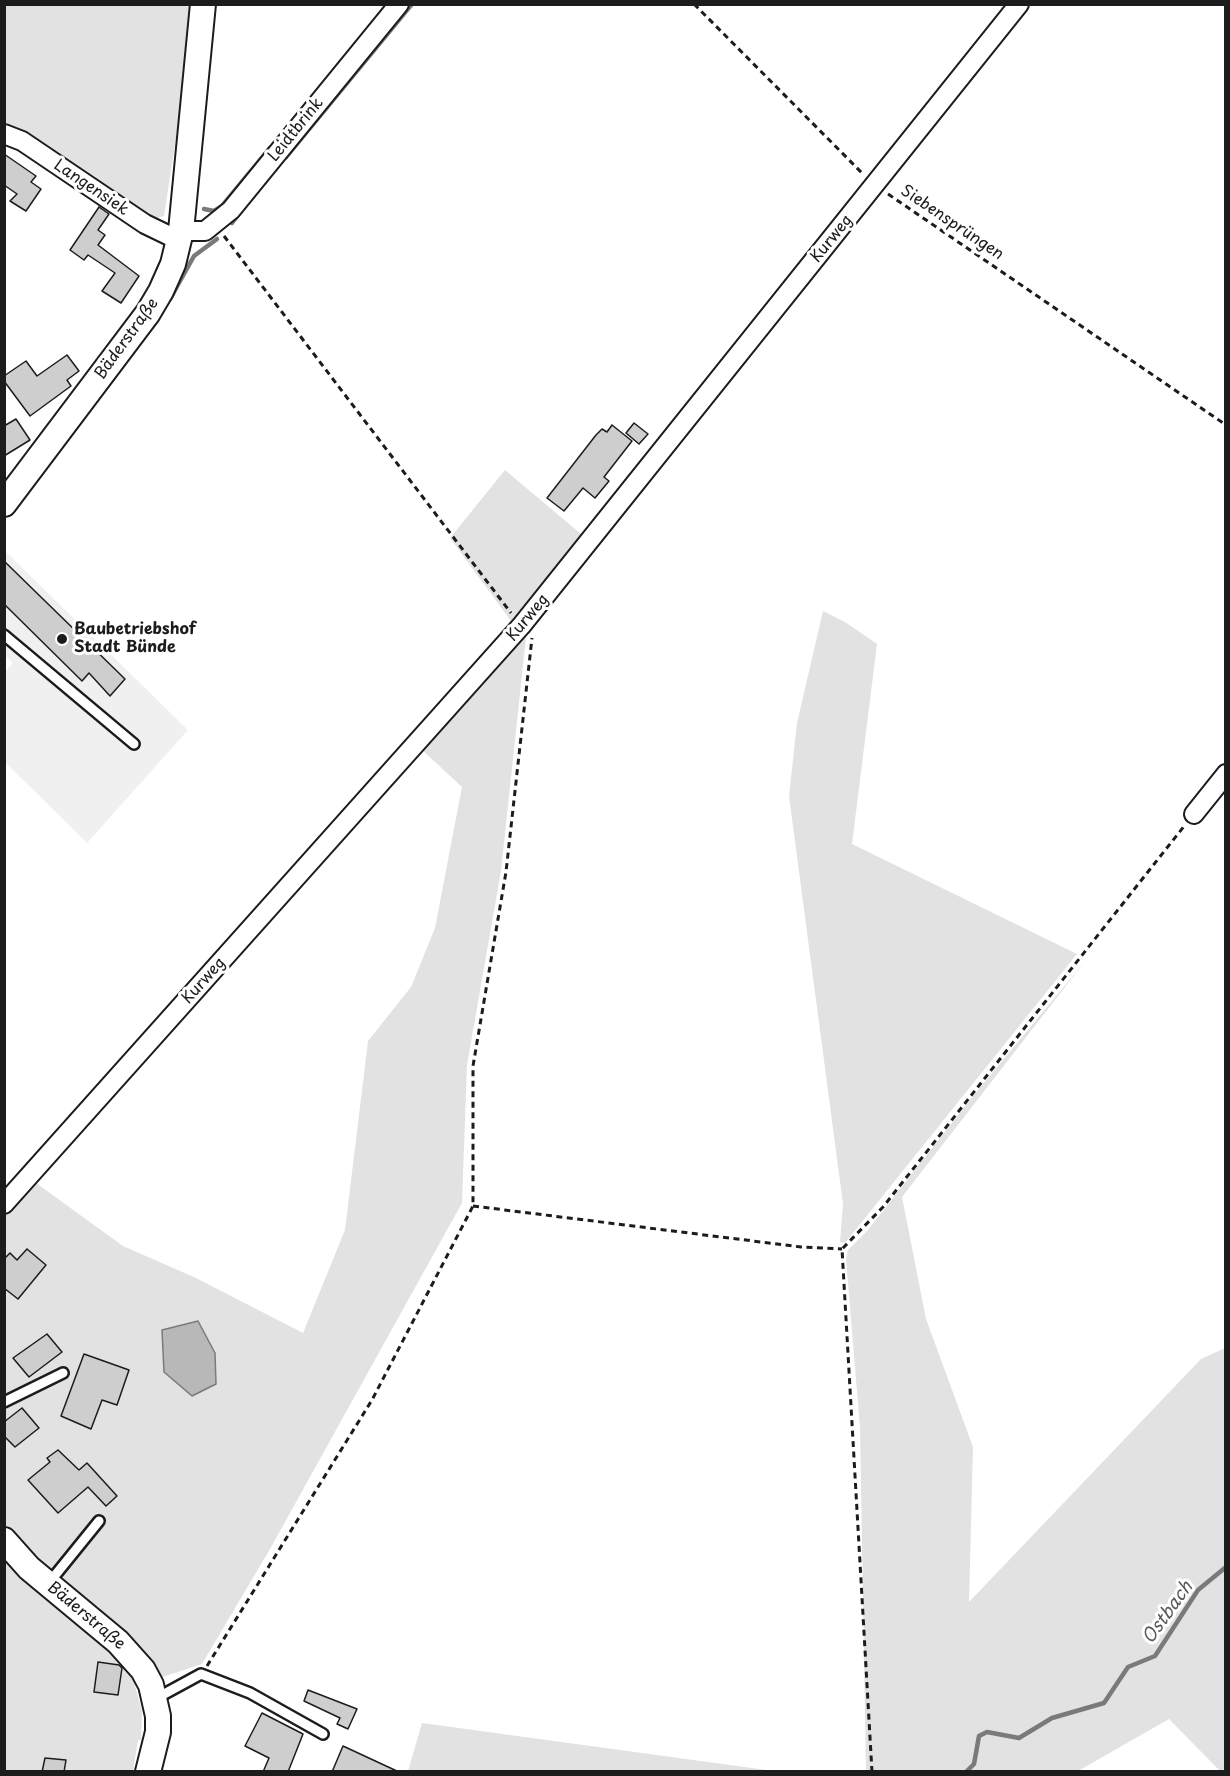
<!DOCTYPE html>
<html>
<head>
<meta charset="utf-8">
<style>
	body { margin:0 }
	#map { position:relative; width:1230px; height:1776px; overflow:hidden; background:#fff; font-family:"Playpen Sans",sans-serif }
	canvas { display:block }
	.frame { position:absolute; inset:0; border:6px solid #1c1c1c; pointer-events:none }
</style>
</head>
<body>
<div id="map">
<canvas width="1230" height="1776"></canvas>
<div class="frame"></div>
</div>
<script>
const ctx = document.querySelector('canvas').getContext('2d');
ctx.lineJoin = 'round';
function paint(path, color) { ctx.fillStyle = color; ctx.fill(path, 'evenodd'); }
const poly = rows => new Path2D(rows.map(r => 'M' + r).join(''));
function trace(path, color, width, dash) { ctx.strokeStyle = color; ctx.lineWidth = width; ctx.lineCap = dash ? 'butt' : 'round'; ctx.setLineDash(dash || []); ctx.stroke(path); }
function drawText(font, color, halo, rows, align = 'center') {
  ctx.font = font + ' "Playpen Sans",sans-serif'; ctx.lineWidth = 6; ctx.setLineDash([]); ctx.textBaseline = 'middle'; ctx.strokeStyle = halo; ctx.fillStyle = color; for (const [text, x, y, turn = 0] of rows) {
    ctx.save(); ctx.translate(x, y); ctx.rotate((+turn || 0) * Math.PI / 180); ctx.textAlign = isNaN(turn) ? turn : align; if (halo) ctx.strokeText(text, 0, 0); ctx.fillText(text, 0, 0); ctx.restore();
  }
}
paint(poly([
	[4,550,188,730,87,843,5,762,5,672,13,663,5,655]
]), '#f0f0f0');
paint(poly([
	[4,5,193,5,183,92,164,216,153,219,5,129],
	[505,470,581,534,511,621,450,538],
	[823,611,845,622,877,644,852,844,1077,954,845,1243,840,1242,843,1204,789,796,797,723],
	[527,628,501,871,467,1065,462,1203,270,1549,202,1664,135,1686,142,1711,141,1740,138,1740,133,1771,5,1771,4,1216,36,1183,123,1246,196,1278,303,1333,345,1230,368,1041,411,987,435,928,462,787,421,749],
	[1086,960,902,1197,926,1319,973,1447,969,1602,1201,1359,1225,1348,1225,1771,1220,1771,1169,1719,1078,1771,866,1771,860,1428,846,1259,848,1250,867,1231,973,1096],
	[422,1723,774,1771,408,1771]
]), '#e2e2e2');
const water = poly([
	[198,1321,215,1353,216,1384,192,1396,164,1372,162,1330,198,1321]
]);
paint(water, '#b8b8b8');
trace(water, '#7a7a7a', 1.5);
trace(poly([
	[286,157,412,4],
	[204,209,214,211,222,206,270,148],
	[232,223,238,215],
	[170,299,194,256,217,239],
	[966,1772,974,1764,979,1736,987,1732,1019,1738,1052,1718,1104,1703,1128,1667,1155,1656,1198,1590,1226,1567]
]), '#7a7a7a', 4.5);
const building = poly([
	[4,154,36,176,31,182,41,189,26,211,10,201,17,194,4,185,4,154],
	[99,207,109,214,98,230,105,235,98,245,139,276,121,303,102,291,115,273,88,255,84,260,70,250,99,207],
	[67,355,79,371,67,380,71,386,30,416,4,381,4,376,26,361,37,376,67,355],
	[16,419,30,440,4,456,4,426,16,419],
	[634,423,648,434,639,444,626,433,634,423],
	[612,425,632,441,604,477,609,481,595,498,583,488,564,511,547,498,596,435,602,429,607,432,612,425],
	[4,561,125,679,110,696,89,673,82,681,4,604,4,561],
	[27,1249,46,1265,18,1299,4,1288,4,1259,10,1253,17,1260,27,1249],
	[47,1334,62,1352,29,1377,13,1358,47,1334],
	[84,1354,129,1370,117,1405,102,1400,91,1429,61,1416,84,1354],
	[22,1408,39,1428,15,1447,4,1436,4,1422,22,1408],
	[58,1450,79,1470,87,1463,117,1496,106,1506,88,1487,58,1513,28,1480,50,1462,47,1458,58,1450],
	[98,1662,119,1665,122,1668,118,1695,94,1692,98,1662],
	[308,1690,357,1709,348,1729,337,1724,340,1718,304,1701,308,1690],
	[262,1713,303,1734,288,1772,263,1772,269,1758,245,1746,262,1713],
	[343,1746,399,1772,332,1772,343,1746],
	[45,1758,66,1760,64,1772,42,1772,45,1758]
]);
paint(building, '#cecece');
trace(building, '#1c1c1c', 1.5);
const lane = poly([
	[4,635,134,744],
	[4,1402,63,1373],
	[48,1584,99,1521],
	[155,1699,201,1674,250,1693,323,1734]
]);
const street = poly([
	[4,134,22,141,145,224,178,240],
	[181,231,205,231,231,210,399,4],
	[1194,814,1226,774],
	[4,1204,521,626,1019,4]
]);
const secondary = poly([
	[4,504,148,313,161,291,173,264,181,231,203,4],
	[4,1540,29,1568,118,1642,143,1670,151,1685,158,1716,158,1732,148,1772]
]);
trace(lane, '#1c1c1c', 14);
trace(street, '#1c1c1c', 22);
trace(secondary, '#1c1c1c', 28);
trace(poly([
	[694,4,864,175],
	[888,194,1226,425],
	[224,236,511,613],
	[473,1206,801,1247,842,1249],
	[207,1666,372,1400,473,1206,473,1066,506,872,532,638],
	[872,1772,842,1249,883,1207,1185,825]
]), '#1c1c1c', 3, [6, 4.5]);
trace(lane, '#fff', 9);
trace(street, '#fff', 18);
trace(secondary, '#fff', 24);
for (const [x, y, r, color] of [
	[62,639,6,"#1c1c1c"]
]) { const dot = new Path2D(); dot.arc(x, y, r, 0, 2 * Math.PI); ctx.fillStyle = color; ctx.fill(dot); trace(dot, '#fff', 2); }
drawText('16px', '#1c1c1c', '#fff', [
	["Leidtbrink",296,130,-51],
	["Langensiek",91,188,34],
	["Siebensprüngen",952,223,34],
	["Kurweg",832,239,-51],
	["Bäderstraße",127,339,-54],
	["Kurweg",528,618,-50],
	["Kurweg",204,981,-48],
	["Bäderstraße",86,1616,40]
]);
drawText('bold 16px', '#1c1c1c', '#fff', [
	["Baubetriebshof",74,630],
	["Stadt Bünde",74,648]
], 'left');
drawText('italic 18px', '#5a5a5a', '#fff', [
	["Ostbach",1168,1613,-54]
]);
</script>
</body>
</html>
